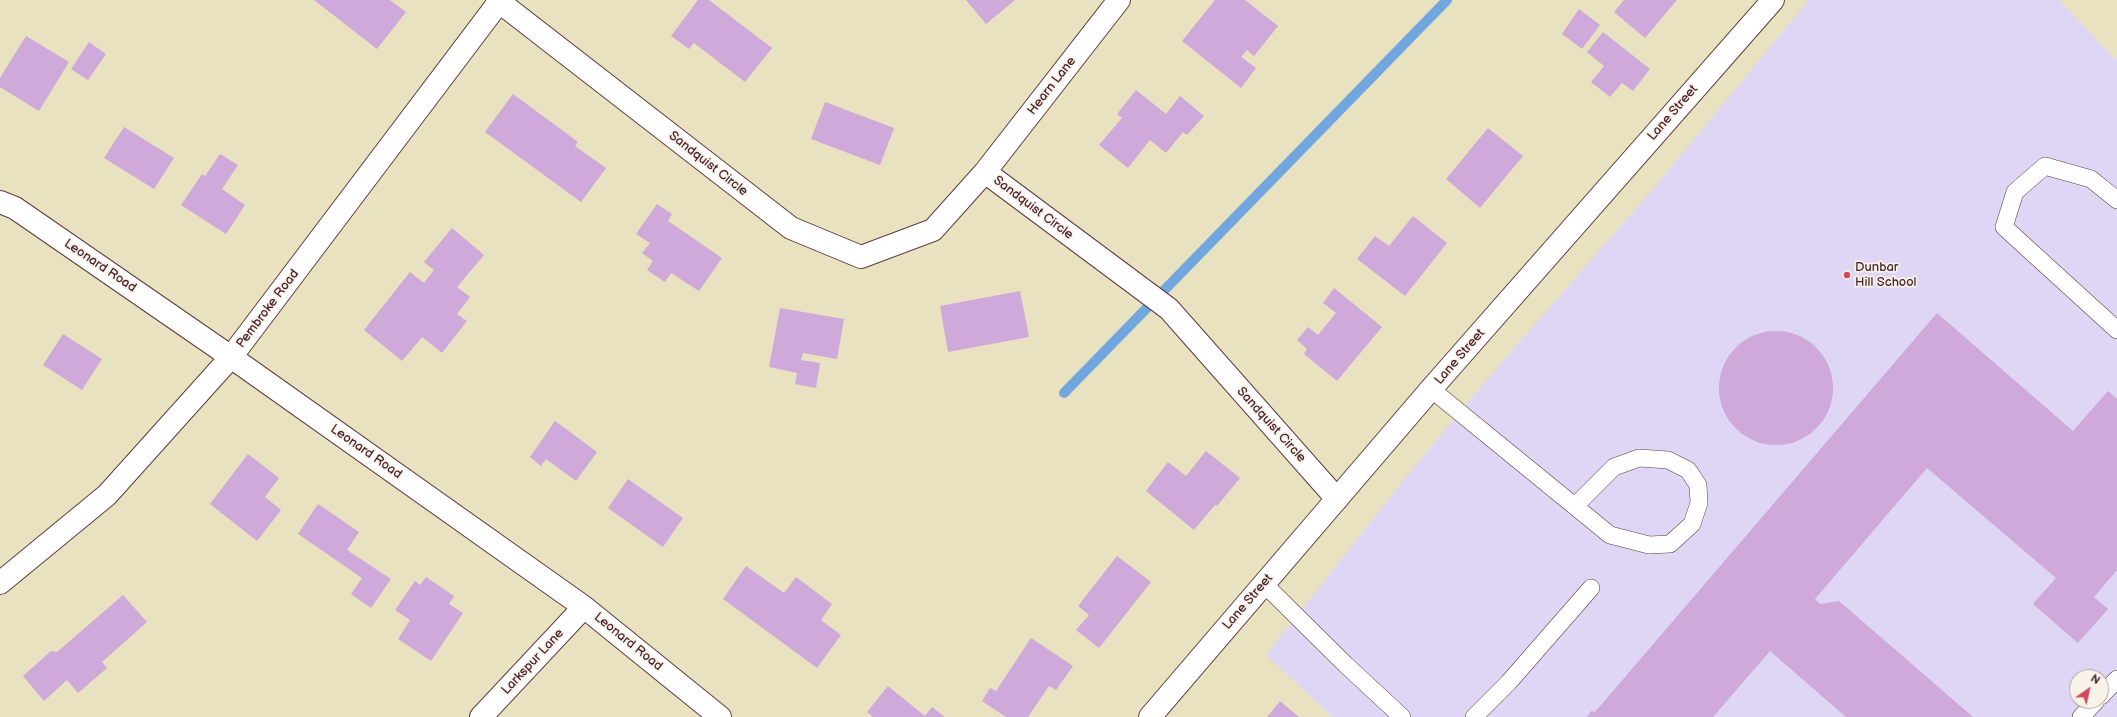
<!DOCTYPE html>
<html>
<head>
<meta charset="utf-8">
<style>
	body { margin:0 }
	#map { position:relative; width:2117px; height:717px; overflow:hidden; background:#e8e2c0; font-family:"Balsamiq Sans",sans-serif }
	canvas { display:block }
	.north { position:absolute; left:2069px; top:669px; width:40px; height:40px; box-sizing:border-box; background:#f7f3e8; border:1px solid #b29e9c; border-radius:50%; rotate:34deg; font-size:11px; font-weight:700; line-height:16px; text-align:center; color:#4a1f2b }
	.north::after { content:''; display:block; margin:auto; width:14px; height:18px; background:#d1495b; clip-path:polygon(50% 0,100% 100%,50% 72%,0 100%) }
</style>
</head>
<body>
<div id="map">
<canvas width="2117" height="717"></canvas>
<div class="north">N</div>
</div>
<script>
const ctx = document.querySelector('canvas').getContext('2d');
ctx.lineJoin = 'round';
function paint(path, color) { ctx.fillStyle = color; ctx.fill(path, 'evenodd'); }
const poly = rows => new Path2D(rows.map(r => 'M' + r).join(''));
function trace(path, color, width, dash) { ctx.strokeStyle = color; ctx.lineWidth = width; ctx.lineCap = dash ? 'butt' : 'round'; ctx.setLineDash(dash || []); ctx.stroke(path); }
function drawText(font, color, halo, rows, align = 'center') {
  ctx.font = font + ' "Balsamiq Sans",sans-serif'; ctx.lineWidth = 3.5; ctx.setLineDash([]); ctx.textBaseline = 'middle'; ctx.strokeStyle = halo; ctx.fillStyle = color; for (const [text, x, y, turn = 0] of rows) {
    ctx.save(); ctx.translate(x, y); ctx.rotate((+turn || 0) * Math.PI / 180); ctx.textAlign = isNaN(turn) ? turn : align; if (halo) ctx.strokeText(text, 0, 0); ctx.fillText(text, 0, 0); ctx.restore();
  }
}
paint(poly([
	[1809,0,2059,0,2117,61,2117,717,1333,717,1266,655,1406,477,1502,362,1653,189],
	[2077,677,2101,677,2101,701,2077,701]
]), '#dfd5f5');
trace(poly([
	[1064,393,1447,0]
]), '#71a7de', 10);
paint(poly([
	[314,0,390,0,406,12,377,49],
	[698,0,709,0,772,48,745,82,694,43,689,49,671,36],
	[966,0,1015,0,986,24],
	[1215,0,1245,0,1278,26,1254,56,1247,50,1241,57,1256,68,1241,88,1182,41],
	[1624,0,1677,0,1645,38,1614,12],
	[1579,9,1600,25,1582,49,1562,34],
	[1603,32,1650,69,1633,91,1622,83,1610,97,1591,82,1604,66,1587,52],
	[26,36,69,62,39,111,0,87,0,78],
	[89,42,106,54,88,80,71,69],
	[1136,90,1166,114,1180,96,1204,116,1187,135,1183,132,1166,153,1150,140,1128,168,1099,145,1122,118,1117,114],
	[513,94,578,142,575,146,606,168,581,202,485,132],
	[825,102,894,128,880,165,811,139],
	[124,127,174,158,154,189,104,158],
	[1488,128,1523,156,1480,208,1446,179],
	[220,154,238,165,222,189,245,205,226,234,181,205,202,174,205,176],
	[657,204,672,214,668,221,722,258,699,291,671,273,665,282,647,270,653,261,642,253,650,243,636,234],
	[1413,216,1447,243,1405,296,1357,259,1375,236,1389,246],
	[452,228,484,255,457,287,470,297,457,314,467,321,442,353,422,337,402,361,364,330,410,272,424,283,434,270,424,262],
	[1334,288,1382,327,1337,381,1304,354,1307,349,1297,340,1308,327,1318,335,1336,313,1323,303],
	[1020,291,1029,337,948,352,940,306],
	[780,308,844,319,837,359,803,353,801,360,820,363,816,388,795,384,797,373,769,367],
	[1937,313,2073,431,2108,391,2117,399,2117,570,2094,597,2108,609,2078,643,2033,604,2056,578,1927,468,1815,599,1820,604,1839,601,1973,717,1846,717,1770,651,1713,717,1587,717,1591,711,1595,712],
	'1719 388a57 57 0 1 1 114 0a57 57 0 1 1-114 0Z',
	[63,334,102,359,82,390,43,365],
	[555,421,597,452,576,481,546,459,541,466,530,457],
	[1206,451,1240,478,1217,506,1215,505,1194,530,1146,491,1168,462,1186,476],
	[248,454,279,478,265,497,281,510,257,541,210,504],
	[628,479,683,518,663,547,608,508],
	[318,504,359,532,347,550,391,579,371,608,351,594,362,578,298,534],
	[1117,556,1151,582,1099,648,1076,630,1089,615,1078,606],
	[746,566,784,593,796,577,832,604,821,620,841,635,817,668,723,599],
	[426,577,454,596,449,604,463,613,431,661,398,639,410,620,395,610,415,581,420,585],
	[123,595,147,622,102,662,107,668,78,693,67,680,44,701,23,676,51,651,57,652],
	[1031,638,1073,666,1056,690,1049,686,1028,717,1006,717,982,701,990,688,996,691],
	[888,686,925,716,932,707,945,717,873,717,867,712],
	[1280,701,1299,717,1267,717]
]), '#cea9d9');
const lane = poly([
	[2117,200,2091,179,2045,166,2015,192,2004,227,2117,330],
	[1431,389,1610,535,1649,545,1670,544,1692,524,1699,503,1698,485,1688,470,1668,460,1639,458,1614,467,1575,506],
	[1264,584,1346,665,1402,717],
	[2101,696,2117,679],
	[1474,717,1509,682,1591,588],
	[2081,717,2096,701]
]);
const street = poly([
	[497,0,791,228,861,257,933,230,985,172,1119,0],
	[985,172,1169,309,1337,499],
	[0,202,15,208,231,357,584,607,720,717],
	[0,583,107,495,231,357,499,2],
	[481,717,584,607]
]);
const secondary = poly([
	[1150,717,1431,389,1773,0]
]);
trace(lane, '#623c41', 18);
trace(street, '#623c41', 24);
trace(secondary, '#623c41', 24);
trace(lane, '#fff', 17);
trace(street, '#fff', 22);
trace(secondary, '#fff', 22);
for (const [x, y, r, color] of [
	[1847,275,4,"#d1495b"]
]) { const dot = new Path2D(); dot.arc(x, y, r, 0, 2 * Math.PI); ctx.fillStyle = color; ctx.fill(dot); trace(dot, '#f7f3e8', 1.5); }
drawText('13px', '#4a1f2b', '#f7f3e8', [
	["Hearn Lane",1052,86,-52],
	["Lane Street",1673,113,-49],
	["Sandquist Circle",708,164,38],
	["Sandquist Circle",1033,208,37],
	["Leonard Road",100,266,34],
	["Pembroke Road",268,309,-53],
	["Lane Street",1460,357,-49],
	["Sandquist Circle",1271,425,48],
	["Leonard Road",366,452,35],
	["Lane Street",1248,602,-49],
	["Leonard Road",628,642,39],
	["Larkspur Lane",533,662,-47]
]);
drawText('13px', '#4a1f2b', '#f7f3e8', [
	["Dunbar",1855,268],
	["Hill School",1855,283]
], 'left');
</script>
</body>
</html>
